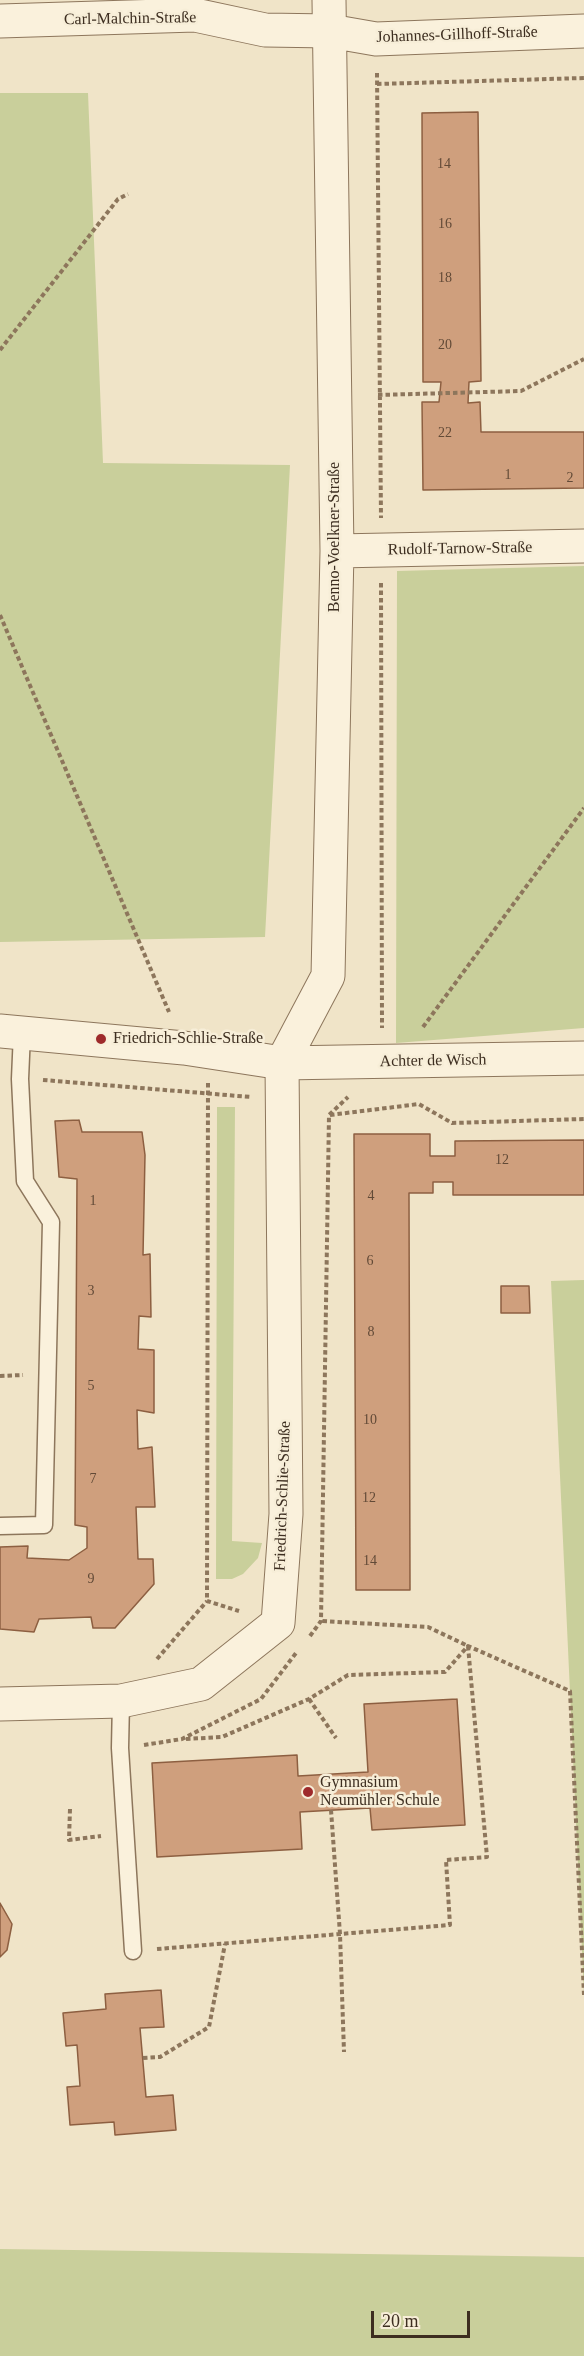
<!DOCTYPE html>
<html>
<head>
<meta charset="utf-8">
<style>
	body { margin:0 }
	#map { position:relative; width:584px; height:2356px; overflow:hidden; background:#f0e4c8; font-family:"Times New Roman",serif }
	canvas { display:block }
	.scale { position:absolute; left:371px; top:2311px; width:99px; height:27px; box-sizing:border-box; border:3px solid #3d2e20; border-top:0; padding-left:8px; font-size:18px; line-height:21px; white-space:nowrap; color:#3d2e20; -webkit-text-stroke:4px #f7eed8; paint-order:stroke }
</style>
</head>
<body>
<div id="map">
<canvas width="584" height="2356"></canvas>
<div class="scale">20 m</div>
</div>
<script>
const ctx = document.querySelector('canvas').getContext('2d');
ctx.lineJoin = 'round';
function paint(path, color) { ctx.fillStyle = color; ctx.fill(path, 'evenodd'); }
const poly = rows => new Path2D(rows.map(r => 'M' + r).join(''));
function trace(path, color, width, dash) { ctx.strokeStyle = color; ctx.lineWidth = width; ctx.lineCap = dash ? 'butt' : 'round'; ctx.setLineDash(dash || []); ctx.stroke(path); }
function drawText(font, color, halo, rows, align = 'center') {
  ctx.font = font + ' "Times New Roman",serif'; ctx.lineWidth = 5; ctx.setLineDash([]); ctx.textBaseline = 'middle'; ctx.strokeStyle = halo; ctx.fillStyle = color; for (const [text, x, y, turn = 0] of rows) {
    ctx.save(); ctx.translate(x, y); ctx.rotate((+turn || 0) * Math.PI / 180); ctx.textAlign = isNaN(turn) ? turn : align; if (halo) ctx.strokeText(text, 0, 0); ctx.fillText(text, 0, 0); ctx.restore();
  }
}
paint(poly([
	[0,93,88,93,103,463,290,465,265,937,0,942],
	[584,566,584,1028,396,1043,397,571],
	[217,1107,235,1107,232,1541,262,1543,258,1558,243,1574,232,1579,216,1579],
	[584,1280,584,1995,551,1281],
	[0,2249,584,2257,584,2356,0,2356]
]), '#c9cf9b');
const building = poly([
	[478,112,481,381,469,382,468,403,480,402,481,432,584,432,584,488,423,490,422,402,439,402,441,382,423,382,422,113,478,112],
	[79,1120,82,1132,142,1132,145,1155,143,1255,150,1254,151,1317,139,1316,138,1349,154,1350,154,1413,137,1410,138,1449,152,1447,155,1507,136,1507,138,1559,153,1559,154,1584,115,1628,93,1628,91,1617,39,1619,34,1632,0,1629,0,1547,28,1546,27,1558,69,1560,87,1548,87,1527,75,1525,77,1179,59,1177,55,1121,79,1120],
	[354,1134,430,1134,430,1156,455,1156,455,1141,584,1140,584,1195,453,1195,453,1182,433,1182,433,1193,409,1193,410,1590,356,1590,354,1134],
	[501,1286,529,1286,530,1313,501,1313,501,1286],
	[457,1699,465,1825,372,1830,370,1808,300,1812,302,1849,157,1857,152,1763,297,1755,298,1776,368,1772,364,1704,457,1699],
	[0,1903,12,1924,7,1950,0,1957,0,1903],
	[161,1990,164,2027,140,2028,146,2097,173,2095,176,2130,115,2135,114,2122,70,2125,67,2087,80,2086,77,2045,66,2046,63,2013,106,2009,105,1994,161,1990]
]);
paint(building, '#cf9f7d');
trace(building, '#8d5f41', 1.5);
const service = poly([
	[0,1526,44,1525,51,1222,25,1181,20,1079,22,1033],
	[121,1701,120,1748,133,1951]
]);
const minor = poly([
	[0,21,195,15,265,30,330,31,376,39,584,31],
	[337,551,584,546],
	[0,1031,184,1048,282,1063,584,1058],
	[0,1704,121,1701,201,1684,278,1623,286,1514,282,1063,328,976,337,551,329,0]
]);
trace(service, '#8d765c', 19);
trace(minor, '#8d765c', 35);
trace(poly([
	[377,73,381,518],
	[377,84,584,78],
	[0,350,118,199,128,194],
	[378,395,521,391,584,359],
	[381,583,382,1028],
	[0,615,169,1012],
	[423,1027,584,808],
	[43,1080,251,1097],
	[208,1083,207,1601,239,1611],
	[330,1115,419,1104,452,1123,584,1119],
	[0,1376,23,1375],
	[310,1636,321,1621,329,1115,348,1097],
	[157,1659,207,1601],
	[309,1699,336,1738],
	[186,1739,222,1737,309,1699,348,1675,445,1672,468,1646,570,1691,584,1995],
	[144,1745,182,1739,261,1699,296,1653],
	[70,1809,69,1840,101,1836],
	[331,1810,340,1934,344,2052],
	[157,1949,450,1925,446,1860,487,1857,468,1646,428,1627,321,1621],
	[143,2058,160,2057,209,2027,225,1944]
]), '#8d765c', 4, [4.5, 3]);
trace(service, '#faf1dc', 16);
trace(minor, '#faf1dc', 33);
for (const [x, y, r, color] of [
	[101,1039,6,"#9e2a2b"],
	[308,1792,6,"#9e2a2b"]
]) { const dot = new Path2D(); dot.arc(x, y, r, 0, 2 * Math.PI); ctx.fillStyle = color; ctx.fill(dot); trace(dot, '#f7eed8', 2); }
drawText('14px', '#624a37', null, [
	["14",444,164],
	["16",445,224],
	["18",445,278],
	["20",445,345],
	["22",445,433],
	["1",508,475],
	["2",570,478],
	["12",502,1160],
	["4",371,1196],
	["1",93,1201],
	["6",370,1261],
	["3",91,1291],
	["8",371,1332],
	["5",91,1386],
	["10",370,1420],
	["7",93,1479],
	["12",369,1498],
	["14",370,1561],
	["9",91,1579]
]);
drawText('16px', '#3d2e20', '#f7eed8', [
	["Carl-Malchin-Straße",130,19,-1],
	["Johannes-Gillhoff-Straße",457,35,-2],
	["Benno-Voelkner-Straße",335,537,-90],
	["Rudolf-Tarnow-Straße",460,549,-1],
	["Achter de Wisch",433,1061,-1],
	["Friedrich-Schlie-Straße",283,1496,-88]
]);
drawText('16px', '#3d2e20', '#f7eed8', [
	["Friedrich-Schlie-Straße",113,1039],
	["Gymnasium",320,1783],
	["Neumühler Schule",320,1801]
], 'left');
</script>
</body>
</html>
